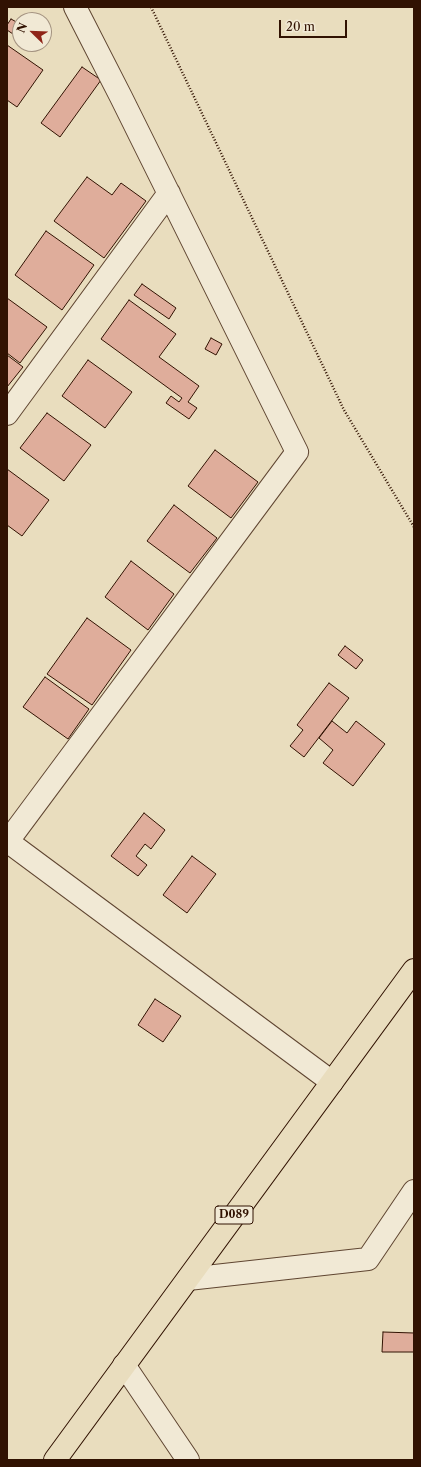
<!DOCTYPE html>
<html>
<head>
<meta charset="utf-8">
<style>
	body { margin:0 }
	#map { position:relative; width:421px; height:1467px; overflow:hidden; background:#e9ddbe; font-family:"Libre Caslon Text",serif }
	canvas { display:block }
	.frame { position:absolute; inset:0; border:8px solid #311202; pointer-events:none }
	.north { position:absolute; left:12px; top:12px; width:40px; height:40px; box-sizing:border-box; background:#f1e9d5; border:1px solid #a49381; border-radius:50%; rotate:293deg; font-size:11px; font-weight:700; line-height:16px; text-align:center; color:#311202 }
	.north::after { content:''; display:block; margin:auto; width:14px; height:18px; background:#8f2418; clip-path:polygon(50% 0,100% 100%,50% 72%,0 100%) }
	.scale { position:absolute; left:279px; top:20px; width:68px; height:18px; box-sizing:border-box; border:2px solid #311202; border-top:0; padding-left:5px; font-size:12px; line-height:14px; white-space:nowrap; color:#311202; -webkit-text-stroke:3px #f1e9d5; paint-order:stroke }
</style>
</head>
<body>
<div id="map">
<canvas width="421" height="1467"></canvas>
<div class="frame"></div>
<div class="north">N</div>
<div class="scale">20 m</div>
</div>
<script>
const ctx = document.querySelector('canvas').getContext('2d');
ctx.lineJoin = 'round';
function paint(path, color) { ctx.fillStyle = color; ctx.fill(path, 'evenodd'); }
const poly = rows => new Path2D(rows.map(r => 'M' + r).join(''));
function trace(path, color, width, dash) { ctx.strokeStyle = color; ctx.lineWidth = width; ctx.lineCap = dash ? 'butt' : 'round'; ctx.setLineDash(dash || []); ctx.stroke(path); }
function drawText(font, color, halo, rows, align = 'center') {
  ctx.font = font + ' "Libre Caslon Text",serif'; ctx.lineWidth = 3; ctx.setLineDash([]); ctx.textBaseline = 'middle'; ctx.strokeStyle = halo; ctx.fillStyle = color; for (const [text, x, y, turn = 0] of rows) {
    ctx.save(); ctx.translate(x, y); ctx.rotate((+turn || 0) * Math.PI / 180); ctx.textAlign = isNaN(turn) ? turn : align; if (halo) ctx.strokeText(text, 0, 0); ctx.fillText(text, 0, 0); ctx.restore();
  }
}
const building = poly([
	[11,19,20,24,19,38,7,30,7,25,11,19],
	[7,45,43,70,17,107,7,100,7,45],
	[82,67,101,80,60,137,41,123,82,67],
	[87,177,112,195,121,183,146,201,104,258,54,221,87,177],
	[46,231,94,265,62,310,15,275,46,231],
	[142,284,176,308,169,319,134,295,142,284],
	[7,298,47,327,20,363,7,353,7,298],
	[129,300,176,334,159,357,199,386,188,402,197,408,189,419,166,403,171,396,179,402,182,398,101,339,129,300],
	[211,338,222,344,216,355,205,349,211,338],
	[7,355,23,367,7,387,7,355],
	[88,360,132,392,105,428,62,396,88,360],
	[47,413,91,445,64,481,20,448,47,413],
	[215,450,258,482,231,518,188,486,215,450],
	[7,469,49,500,22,536,7,525,7,469],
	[174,505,217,538,190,573,147,541,174,505],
	[131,561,174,594,148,630,105,597,131,561],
	[87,618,131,650,92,705,47,674,87,618],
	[345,646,363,660,356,669,338,655,345,646],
	[45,677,89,709,68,739,23,707,45,677],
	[329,683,349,698,304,757,290,746,303,730,297,725,329,683],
	[332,721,347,733,356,721,385,744,353,786,323,763,333,750,319,738,332,721],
	[144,813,165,830,151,849,145,844,136,856,147,865,138,876,111,856,144,813],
	[192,856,216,874,187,913,163,895,192,856],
	[155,999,181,1016,163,1042,138,1025,155,999],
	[383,1332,414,1333,414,1352,382,1352,383,1332]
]);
paint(building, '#dfad9b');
trace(building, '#311202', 1);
const minor = poly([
	[7,414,169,193],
	[7,841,332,1082],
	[8,841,297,452,121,97,75,7],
	[188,1279,368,1259,414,1191],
	[124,1365,188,1460]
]);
const major = poly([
	[55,1460,414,970]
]);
trace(minor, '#5f4531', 24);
trace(major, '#311202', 24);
trace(poly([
	[151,7,344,410,414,527]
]), '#311202', 2.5, [1, 2]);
trace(minor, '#f1e9d5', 22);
trace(major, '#e9ddbe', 22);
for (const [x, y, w] of [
	[234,1215,38]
]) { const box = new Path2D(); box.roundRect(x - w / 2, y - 9, w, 18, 3); ctx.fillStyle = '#f1e9d5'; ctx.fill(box); trace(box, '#311202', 1); }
drawText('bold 11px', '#311202', null, [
	["D089",234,1215]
]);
</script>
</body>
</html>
